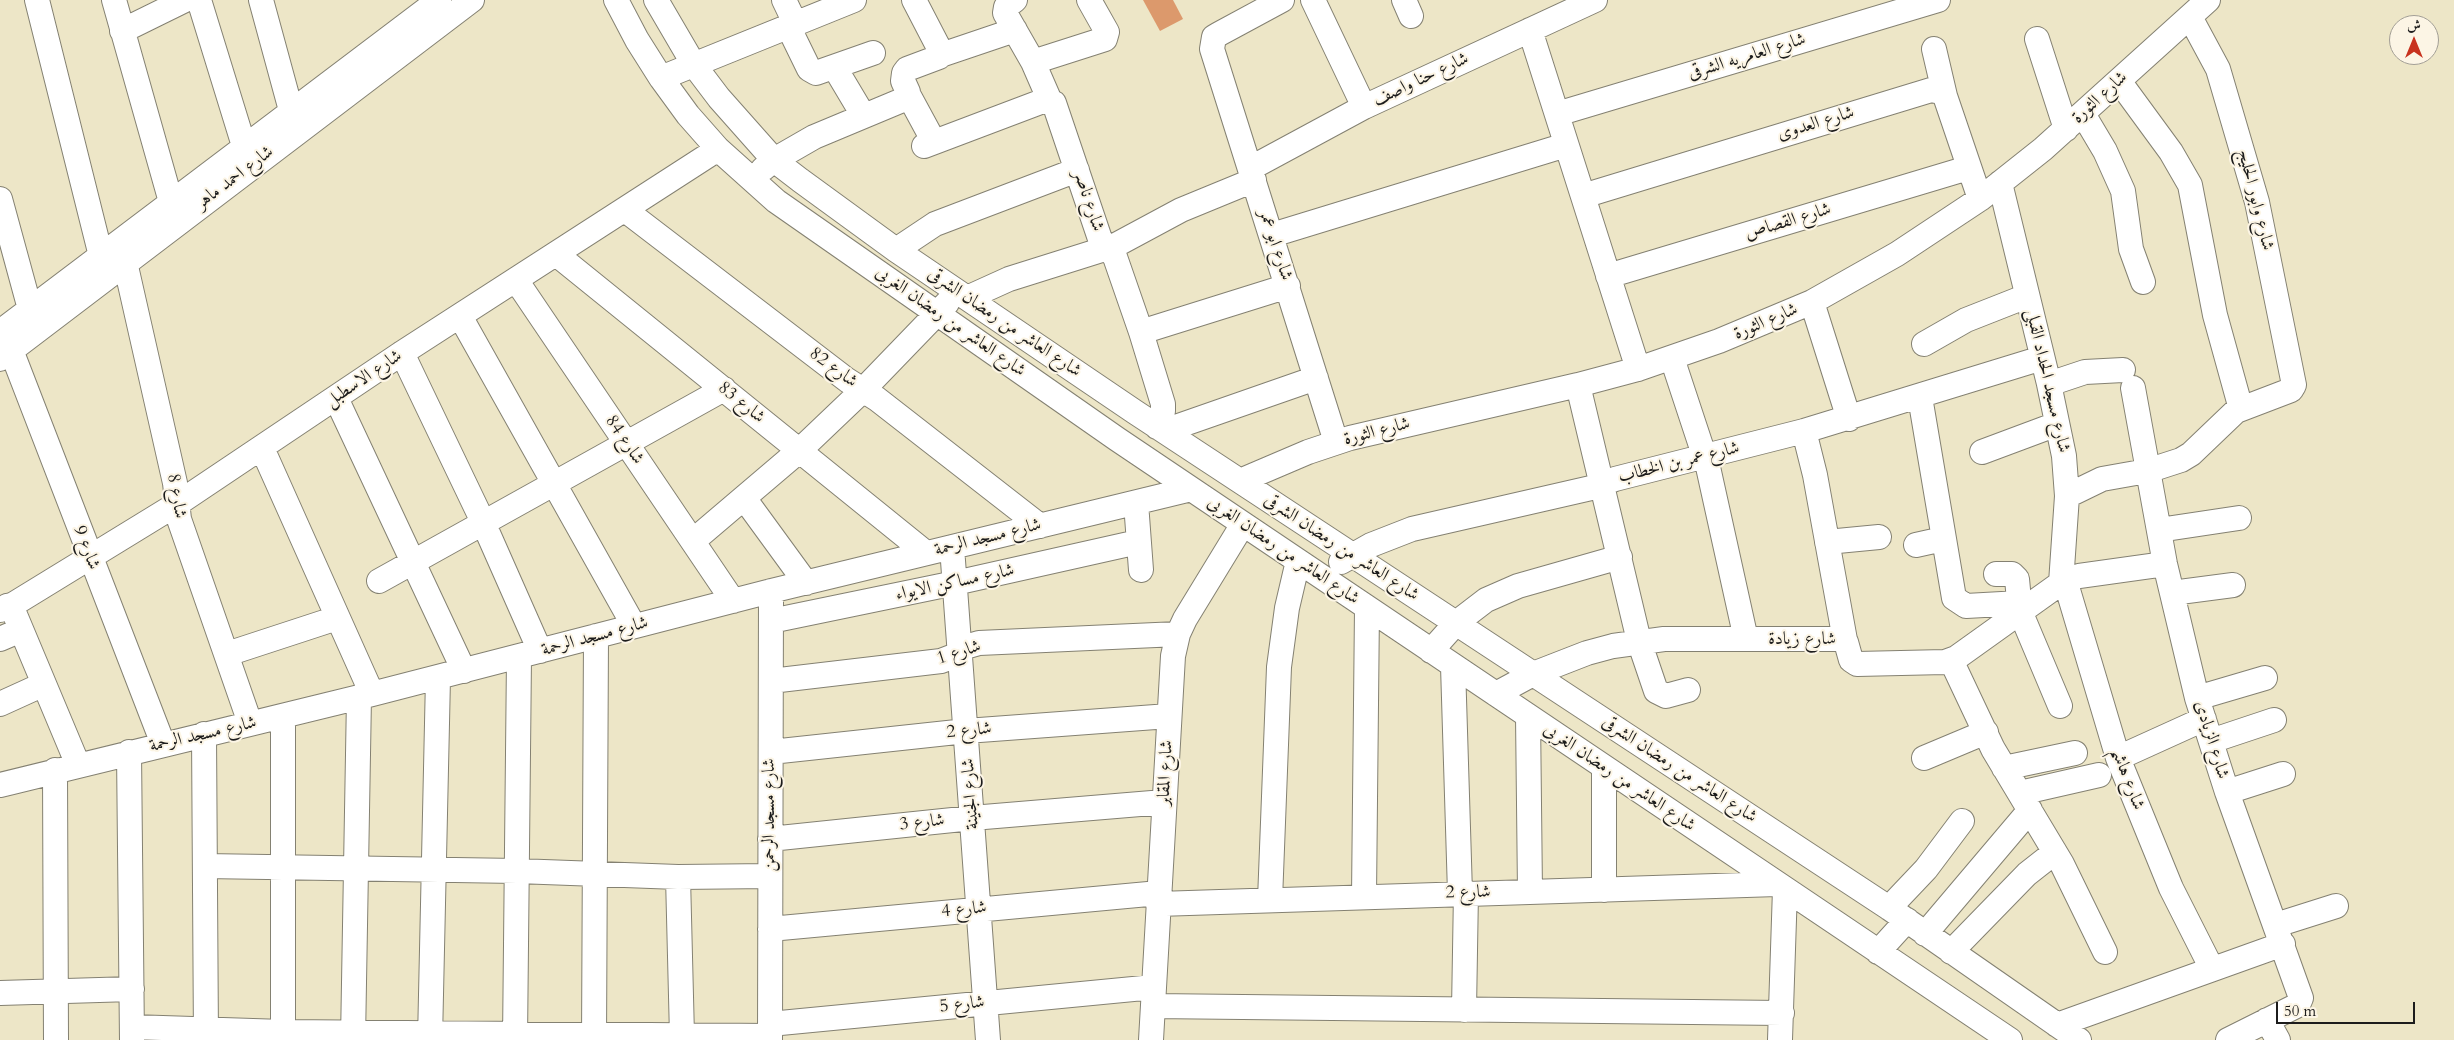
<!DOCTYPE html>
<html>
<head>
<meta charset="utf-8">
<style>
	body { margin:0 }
	#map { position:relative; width:2454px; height:1040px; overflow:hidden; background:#ede6c7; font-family:Cardo,Amiri,serif }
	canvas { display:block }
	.north { position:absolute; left:2389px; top:15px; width:50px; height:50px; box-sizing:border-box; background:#fcf5e5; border:1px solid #a29e95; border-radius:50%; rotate:0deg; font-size:14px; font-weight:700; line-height:20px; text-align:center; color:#1c1c1c }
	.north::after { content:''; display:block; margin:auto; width:18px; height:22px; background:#c8321e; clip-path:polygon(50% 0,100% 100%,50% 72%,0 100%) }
	.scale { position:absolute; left:2276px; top:1002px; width:139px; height:22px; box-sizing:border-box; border:2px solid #1c1c1c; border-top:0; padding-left:6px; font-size:15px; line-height:18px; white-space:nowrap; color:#1c1c1c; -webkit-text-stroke:4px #fcf5e5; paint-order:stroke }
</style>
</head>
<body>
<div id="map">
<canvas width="2454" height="1040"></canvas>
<div class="north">ش</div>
<div class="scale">50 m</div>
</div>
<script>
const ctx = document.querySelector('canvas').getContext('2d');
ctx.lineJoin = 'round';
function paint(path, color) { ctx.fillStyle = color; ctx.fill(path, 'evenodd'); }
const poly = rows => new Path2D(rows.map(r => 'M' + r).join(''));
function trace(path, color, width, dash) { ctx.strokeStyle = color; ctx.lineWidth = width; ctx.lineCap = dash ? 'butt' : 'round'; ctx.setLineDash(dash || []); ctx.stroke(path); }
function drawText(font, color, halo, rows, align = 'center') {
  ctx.font = font + ' Cardo,Amiri,serif'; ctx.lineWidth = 4; ctx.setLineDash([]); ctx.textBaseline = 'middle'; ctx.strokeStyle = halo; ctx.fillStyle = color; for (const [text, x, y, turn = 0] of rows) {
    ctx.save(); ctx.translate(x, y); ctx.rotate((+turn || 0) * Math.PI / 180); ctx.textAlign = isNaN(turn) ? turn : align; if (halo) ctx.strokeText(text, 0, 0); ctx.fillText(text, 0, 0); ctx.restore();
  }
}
paint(poly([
	[1143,0,1173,0,1183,19,1160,31]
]), '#dc996c');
const minor = poly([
	[37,0,104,268],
	[114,0,171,202],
	[199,0,244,146],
	[261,0,295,125],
	[616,0,637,40,661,78,688,115,718,149,776,201,1117,439,2010,1040],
	[656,0,694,65,719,98,774,160,800,180,896,250,1135,412,1889,908,2079,1040],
	[784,0,795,23],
	[1015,0,1006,7,1005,13,1033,62,1050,101],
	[1282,0,1219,34,1214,37,1212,49,1336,442],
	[1313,0,1364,107],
	[1404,0,1411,16],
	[788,26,809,69,816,73,873,53],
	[1530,30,1638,369],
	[122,31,185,0],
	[2037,39,2066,129],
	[1934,49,1945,96],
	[941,55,1015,30],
	[1033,62,1105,39,1107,32,1089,0],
	[835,68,863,115],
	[661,78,854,0],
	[2119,81,2171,152,2190,185,2215,315,2241,409],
	[908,94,934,142],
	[1557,114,1938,0],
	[2083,114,2105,151,2123,191,2131,249,2143,282],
	[924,146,1043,101,1054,103,1100,239,1115,257,1141,332,1163,404,1163,411,1157,427],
	[1251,168,1364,107,1595,0],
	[763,169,774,160,814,137,905,99,908,92,903,81,904,73,907,69,939,57,941,52,914,0],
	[2000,183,2049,384,2064,456,2067,496,2061,583],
	[1583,196,1931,90,1941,92,1945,96,1980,199],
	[0,199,30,309],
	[625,210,847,380,877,399,1040,526],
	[1272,235,1566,145],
	[896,250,935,224,1077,170],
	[556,254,926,553],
	[125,262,175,483,179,519,250,723],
	[1608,276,1968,168],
	[516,280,733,601],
	[967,298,1009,279,1114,246,1181,210,1254,180],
	[1812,302,1849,419],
	[460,316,634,626],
	[0,332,439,0],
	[1141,332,1288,286],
	[1924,344,1966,320,2027,296],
	[11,350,163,744],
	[402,353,483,522,540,651],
	[1672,358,1708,467,1746,639],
	[0,359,472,0],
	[2049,384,2085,372,2123,370],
	[1578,385,1639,641,1656,691,1666,696,1688,690],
	[2133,388,2165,564,2197,698,2227,792,2301,998,2298,1005,2228,1040],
	[1920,397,1954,598,1966,606,2020,603],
	[336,398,464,671],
	[1164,431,1316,378],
	[1804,431,1815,475,1845,640],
	[262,448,372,694],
	[1982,452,2057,424],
	[1240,481,1308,452,1350,438,1578,385,1638,369,1719,341,1812,302,1897,254,1980,199,2043,149,2208,0],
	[2067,496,2102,479,2147,471,2181,460,2191,454,2236,411,2291,390,2294,385,2257,202,2218,69,2190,17],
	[744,498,806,583],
	[1136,503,1141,570],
	[2159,530,2239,518],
	[693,541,800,450,863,390,947,303],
	[1827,542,1879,537],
	[1916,545,1943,539],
	[952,547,988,1040],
	[1341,562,1371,545,1412,529,1591,488,1615,479,1804,431,2042,358],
	[1996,574,2012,574,2017,579,2020,611,2060,706],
	[2065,580,2118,758,2171,888,2212,969],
	[379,581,724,389],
	[2172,593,2233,585],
	[9,607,177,504,402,353,718,149],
	[0,610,7,606,13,610,78,765],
	[771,621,955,583,1138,542],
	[0,639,21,630],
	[1431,651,1456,623,1486,600,1518,586,1620,557],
	[227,654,337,618],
	[1951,660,1993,749,2062,864,2105,952],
	[1453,666,1460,893],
	[771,681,941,661,954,656,965,647,979,643,1178,634],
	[1496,694,1533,674,1587,653,1613,646,1664,639,1841,639,1846,642,1851,660,1857,664,1945,662,1956,658,2065,580,2079,576,2165,564],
	[2197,698,2265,678],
	[0,704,44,684],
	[283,716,283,1040],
	[1528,716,1530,892],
	[204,734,206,1040],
	[2211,741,2274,720],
	[129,752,132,1040],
	[771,752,966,731,1169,716],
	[1924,758,1986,732],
	[2118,758,2204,719],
	[2004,768,2075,753],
	[55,770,56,1040],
	[0,785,372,694,771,591,1191,489],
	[2227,792,2283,774],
	[2020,793,2099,775],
	[770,839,972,818,1164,802],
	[205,866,517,871,678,877,770,876],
	[678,877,682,1036],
	[1604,890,1604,768],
	[1364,896,1367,608],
	[1270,900,1279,667,1287,608,1298,561],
	[1158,904,1777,884],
	[1889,908,1926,869,1962,821],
	[2276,925,2336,906],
	[770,929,1159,893],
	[1925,934,2030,810],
	[1878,952,1907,920],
	[1951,952,2027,874,2055,852],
	[0,993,132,989],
	[1153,1006,1782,1013],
	[1464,1010,1466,892],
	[2267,1020,2278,1040],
	[770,1024,1154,987],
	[2057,1025,2283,944],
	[132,1027,283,1032,770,1036],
	[353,1040,359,697],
	[430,1040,438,678],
	[515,1040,519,657],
	[594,1040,596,636],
	[770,1040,771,591],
	[1151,1040,1173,656,1178,634,1185,619,1243,524],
	[1780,1040,1785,889]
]);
trace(minor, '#848172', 26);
trace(minor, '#fff', 24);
drawText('18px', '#1c1c1c', '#fcf5e5', [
	["شارع العامريه الشرقى",1747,57,-17],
	["شارع حنا واصف",1421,80,-25],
	["شارع الثورة",2100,98,-42],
	["شارع العدوى",1816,124,-17],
	["شارع احمد ماهر",235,178,-37],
	["شارع وابور الحليج",2255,200,76],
	["شارع ناصر",1088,201,72],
	["شارع القصاص",1788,222,-17],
	["شارع ابو عمر",1275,245,72],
	["شارع العاشر من رمضان الغربى",950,322,35],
	["شارع الثورة",1766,322,-23],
	["شارع العاشر من رمضان الشرقى",1004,323,34],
	["شارع 82",833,368,36],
	["شارع الاسطبل",364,379,-34],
	["شارع مسجد الحداد القبلى",2047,381,77],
	["شارع 83",741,403,39],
	["شارع الثورة",1377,432,-14],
	["شارع 84",624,440,56],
	["شارع عمر بن الخطاب",1679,463,-14],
	["شارع 8",176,496,80],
	["شارع مسجد الرحمة",988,538,-14],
	["شارع 9",86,548,69],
	["شارع العاشر من رمضان الشرقى",1341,548,33],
	["شارع العاشر من رمضان الغربى",1283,551,34],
	["شارع مساكن الايواء",955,583,-12],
	["شارع مسجد الرحمة",595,637,-15],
	["شارع زيادة",1802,640],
	["شارع 1",959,653,-18],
	["شارع 2",969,731,-5],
	["شارع مسجد الرحمة",203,735,-13],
	["شارع الزيادى",2211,740,73],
	["شارع العاشر من رمضان الشرقى",1679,770,33],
	["شارع المقابر",1166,773,-87],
	["شارع العاشر من رمضان الغربى",1619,778,34],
	["شارع هاشم",2127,779,69],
	["شارع الجنينة",971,794,-94],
	["شارع مسجد الرحمن",770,815,-90],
	["شارع 3",922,823,-6],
	["شارع 2",1468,893,-1],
	["شارع 4",964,910,-5],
	["شارع 5",962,1005,-6]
]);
</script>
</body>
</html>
